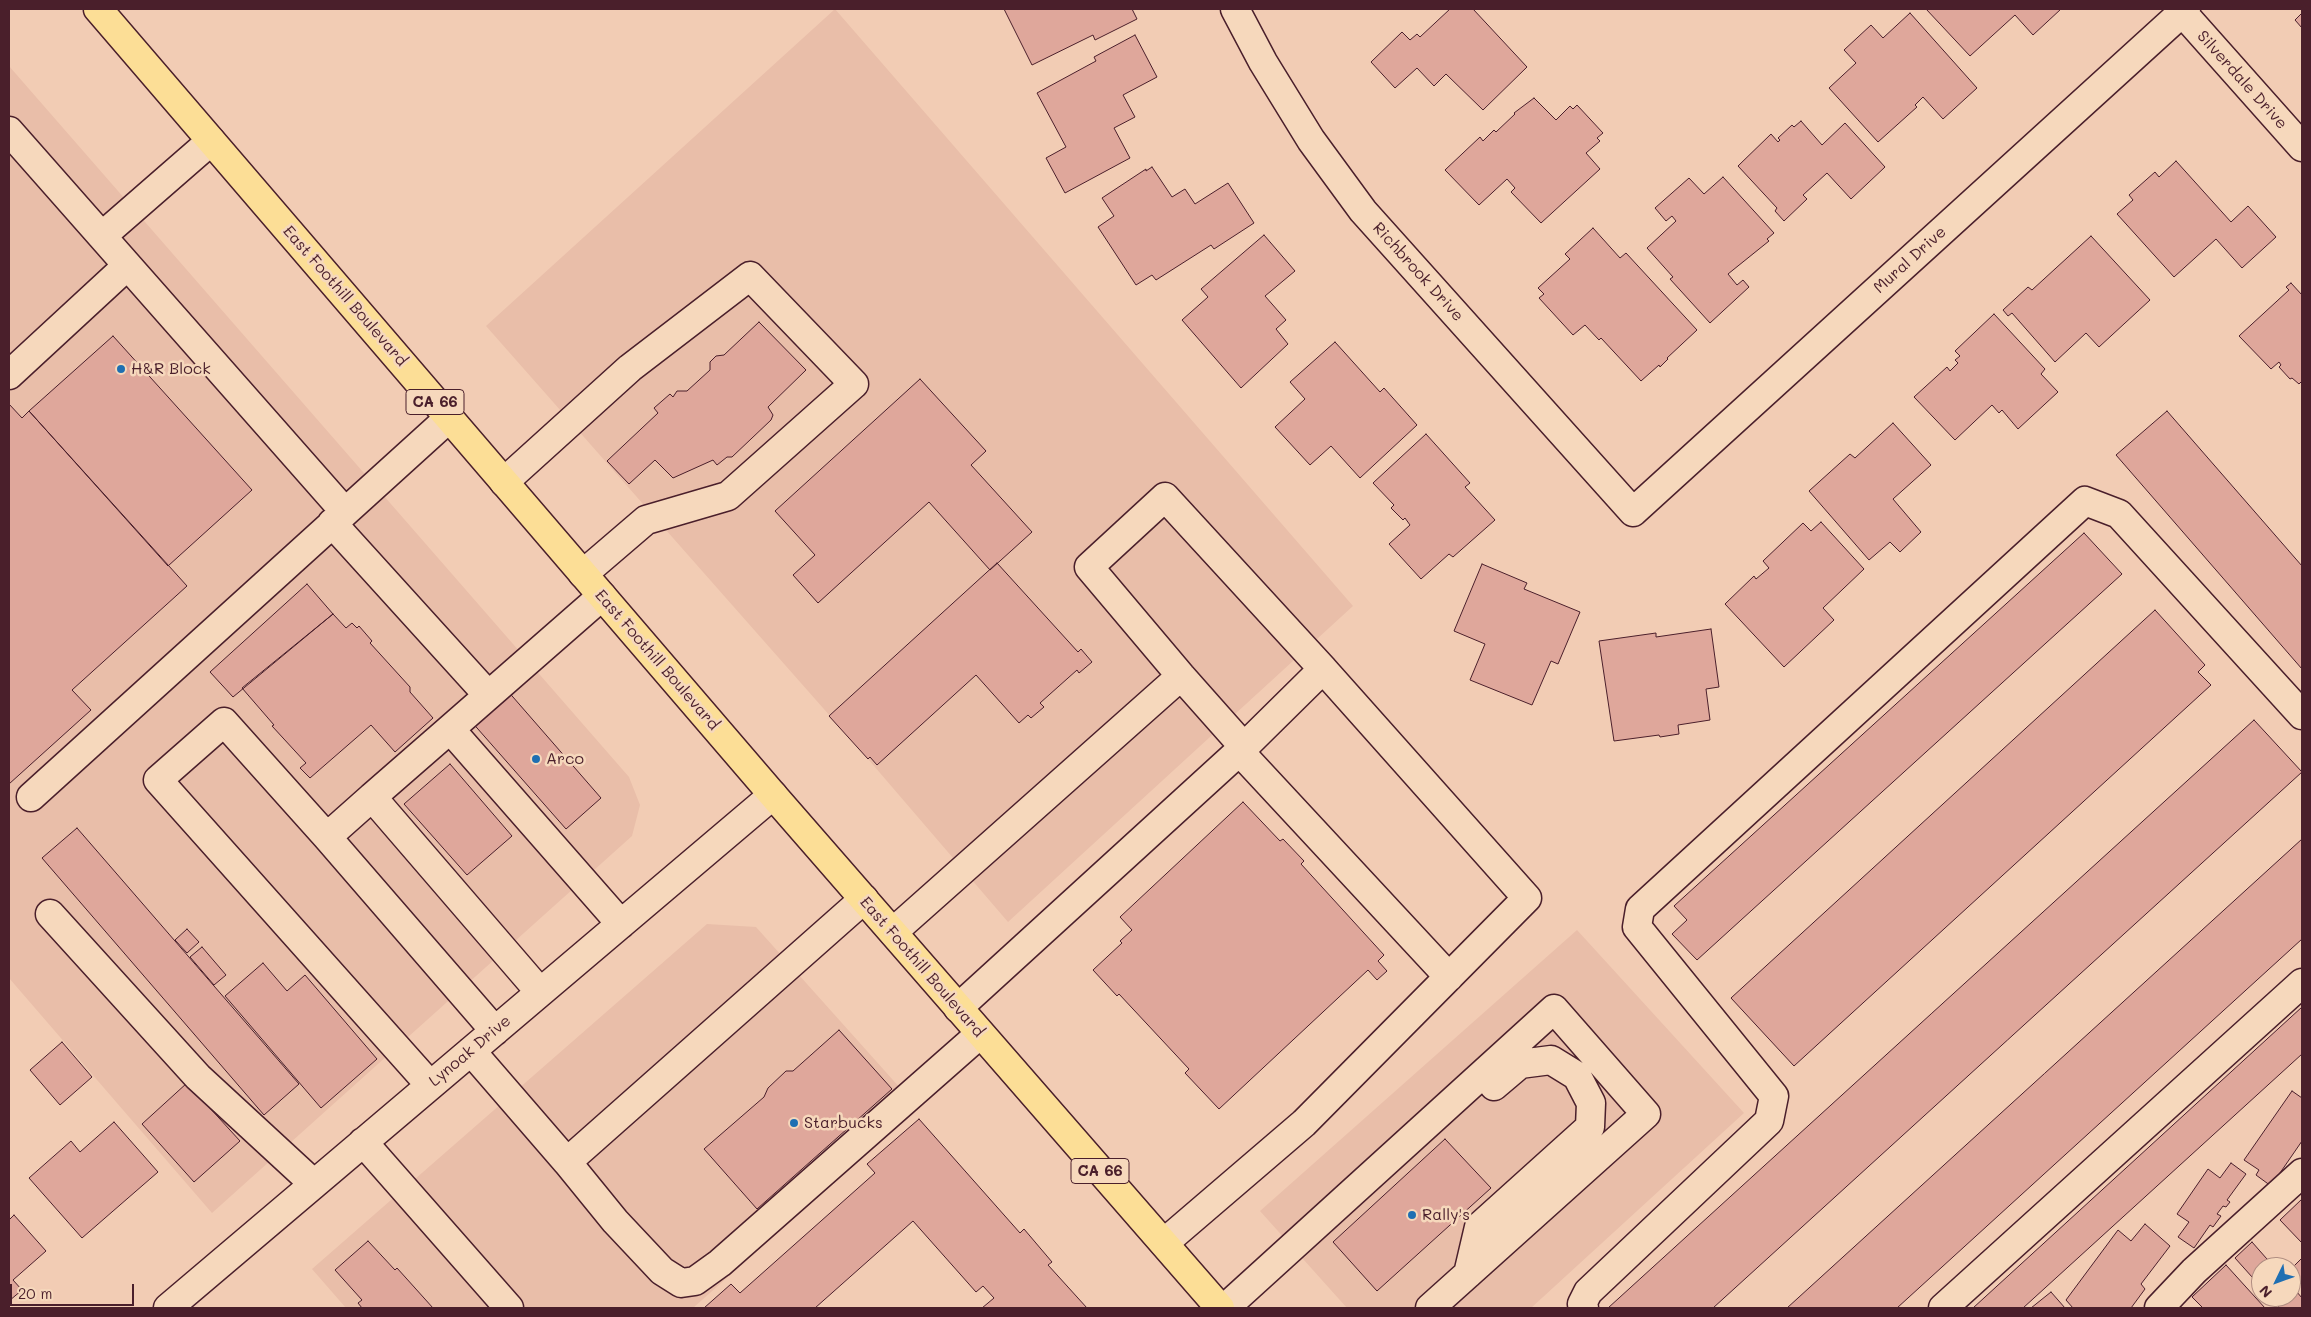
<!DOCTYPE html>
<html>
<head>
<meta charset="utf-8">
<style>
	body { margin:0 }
	#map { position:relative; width:2311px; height:1317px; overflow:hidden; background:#f2ccb4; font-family:Mali,sans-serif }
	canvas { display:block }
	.frame { position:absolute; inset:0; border:10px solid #4a1f2b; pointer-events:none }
	.north { position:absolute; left:2251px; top:1257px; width:50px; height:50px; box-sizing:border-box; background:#f6d8bc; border:1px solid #b18e82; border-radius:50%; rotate:228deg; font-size:14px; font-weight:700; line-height:20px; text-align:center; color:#4a1f2b }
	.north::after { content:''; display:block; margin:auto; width:18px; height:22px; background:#1f6fb2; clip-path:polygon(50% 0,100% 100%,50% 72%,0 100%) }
	.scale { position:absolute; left:10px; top:1284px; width:124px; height:22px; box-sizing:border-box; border:2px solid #4a1f2b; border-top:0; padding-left:6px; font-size:15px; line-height:18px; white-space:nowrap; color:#4a1f2b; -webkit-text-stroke:4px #f6d8bc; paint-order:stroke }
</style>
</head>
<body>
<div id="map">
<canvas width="2311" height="1317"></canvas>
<div class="frame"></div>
<div class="north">N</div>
<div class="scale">20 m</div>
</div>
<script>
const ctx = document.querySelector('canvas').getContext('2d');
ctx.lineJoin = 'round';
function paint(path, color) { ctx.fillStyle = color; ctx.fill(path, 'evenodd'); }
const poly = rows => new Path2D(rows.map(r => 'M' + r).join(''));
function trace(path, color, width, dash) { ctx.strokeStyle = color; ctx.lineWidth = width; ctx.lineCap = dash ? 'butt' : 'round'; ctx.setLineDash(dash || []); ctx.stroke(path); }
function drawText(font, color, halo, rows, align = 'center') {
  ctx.font = font + ' Mali,sans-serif'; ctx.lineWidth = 5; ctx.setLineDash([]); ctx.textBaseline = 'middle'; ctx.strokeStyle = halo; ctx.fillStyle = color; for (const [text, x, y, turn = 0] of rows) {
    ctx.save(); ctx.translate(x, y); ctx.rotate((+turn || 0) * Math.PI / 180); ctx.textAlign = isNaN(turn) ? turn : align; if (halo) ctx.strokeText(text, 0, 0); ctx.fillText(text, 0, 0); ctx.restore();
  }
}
paint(poly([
	[835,9,1353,606,1008,922,868,759,486,326],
	[9,66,629,777,640,805,632,836,212,1213,9,978],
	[707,924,756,927,918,1108,693,1308,346,1308,312,1269],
	[1577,930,1744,1113,1531,1308,1347,1308,1260,1211]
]), '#e9bea9');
const building = poly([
	[1004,9,1132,9,1137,19,1095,40,1093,35,1032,65,1004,9],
	[1450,9,1473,9,1527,67,1483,110,1446,74,1434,86,1417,68,1395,88,1371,62,1402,32,1410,40,1417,34,1420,37,1450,9],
	[1926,9,2061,9,2033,35,2015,15,1970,56,1926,9],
	[1910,13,1977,88,1943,119,1923,97,1915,105,1917,107,1878,142,1829,88,1856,63,1844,50,1871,25,1883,38,1910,13],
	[2302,13,2302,28,2295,20,2302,13],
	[1135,35,1157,77,1123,95,1135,117,1114,128,1130,158,1065,193,1046,158,1066,147,1037,93,1096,61,1094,57,1135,35],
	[1534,98,1556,120,1570,106,1573,109,1577,105,1603,133,1597,138,1600,141,1586,153,1600,169,1541,223,1511,192,1515,188,1507,179,1479,205,1445,170,1480,137,1483,141,1494,130,1496,132,1515,114,1514,113,1534,98],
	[1801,121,1822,145,1845,123,1885,167,1851,199,1827,173,1803,195,1807,199,1784,221,1775,211,1777,208,1738,166,1771,134,1778,142,1780,140,1778,138,1792,125,1794,127,1801,121],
	[2176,161,2231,222,2248,206,2276,237,2242,268,2216,239,2174,277,2117,214,2133,200,2129,195,2155,172,2159,177,2176,161],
	[1152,167,1172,197,1185,189,1195,204,1228,183,1254,223,1214,249,1211,245,1156,280,1152,275,1136,285,1098,227,1114,216,1102,198,1146,169,1146,171,1152,167],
	[1723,177,1774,233,1767,239,1769,241,1728,274,1737,285,1743,280,1749,287,1710,323,1670,279,1673,277,1647,248,1676,221,1672,216,1666,221,1655,208,1689,178,1704,194,1723,177],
	[1593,228,1620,258,1626,253,1697,330,1667,358,1668,359,1660,367,1659,365,1641,381,1601,338,1599,340,1585,325,1573,335,1539,298,1544,294,1538,288,1570,259,1565,254,1593,228],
	[1264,235,1295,271,1265,296,1286,320,1276,329,1288,344,1241,388,1182,320,1208,297,1201,289,1264,235],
	[2091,236,2150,300,2099,347,2086,333,2055,362,2012,313,2008,316,2003,310,2028,287,2032,290,2091,236],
	[2291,283,2302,295,2302,381,2299,384,2292,378,2290,379,2279,367,2281,365,2279,362,2271,369,2239,336,2289,290,2286,287,2291,283],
	[1994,314,2045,369,2041,374,2058,392,2018,429,2002,410,1999,413,1992,405,1955,440,1914,397,1947,367,1950,371,1958,363,1955,360,1960,356,1955,351,1994,314],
	[759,322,806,370,768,407,773,415,771,420,732,457,727,457,717,465,713,460,673,478,655,460,629,484,607,461,658,413,654,408,670,394,673,397,677,391,687,391,710,370,710,362,716,356,724,355,759,322],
	[113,336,252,490,168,566,29,411,113,336],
	[1335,342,1380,392,1384,388,1417,425,1360,478,1331,446,1310,465,1275,427,1305,399,1290,382,1335,342],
	[920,379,986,451,971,465,1032,532,990,570,929,502,818,603,793,575,815,555,775,511,920,379],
	[9,404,22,418,29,411,187,586,72,690,91,710,9,784,9,404],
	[2167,411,2302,566,2302,669,2116,455,2167,411],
	[1893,423,1931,465,1893,499,1921,532,1900,552,1890,542,1869,560,1809,491,1850,454,1855,458,1893,423],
	[1426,434,1470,483,1465,487,1495,520,1453,557,1449,554,1421,579,1389,544,1410,525,1405,518,1403,520,1391,508,1394,505,1373,483,1426,434],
	[1821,522,1864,569,1823,608,1834,620,1784,667,1725,604,1754,576,1756,579,1769,568,1763,561,1803,523,1811,531,1821,522],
	[2084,533,2122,574,1697,960,1672,934,1687,920,1674,906,2084,533],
	[997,563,1078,652,1081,649,1092,662,1079,673,1077,670,1040,703,1044,707,1031,718,1028,715,1019,723,976,675,877,765,870,757,868,759,829,716,997,563],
	[1482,564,1527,583,1524,589,1580,612,1558,664,1551,661,1532,705,1470,680,1485,644,1454,631,1482,564],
	[307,584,333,614,233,697,210,672,307,584],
	[2155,610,2205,665,2198,672,2211,685,1794,1066,1731,998,2155,610],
	[333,614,346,628,352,623,357,628,359,626,372,641,370,643,410,687,410,692,433,718,395,752,371,725,310,778,300,768,306,763,272,726,274,725,242,688,333,614],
	[1711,629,1719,687,1706,689,1710,720,1678,725,1679,734,1660,737,1659,735,1614,741,1599,641,1656,633,1656,637,1711,629],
	[506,689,601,798,566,829,470,720,506,689],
	[2254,720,2302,772,1713,1308,1608,1308,2254,720],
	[450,764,512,836,467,875,404,804,450,764],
	[1243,802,1280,841,1283,839,1304,861,1301,864,1384,955,1378,961,1387,971,1377,980,1368,970,1219,1109,1185,1073,1189,1069,1119,994,1117,996,1093,970,1122,943,1120,941,1132,930,1120,917,1243,802],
	[77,828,299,1084,264,1115,42,858,77,828],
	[2302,839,2302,939,1897,1308,1787,1308,2302,839],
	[187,929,199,942,187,953,175,940,187,929],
	[202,947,226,975,214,985,190,957,202,947],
	[263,963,287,991,305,975,377,1059,321,1108,225,996,263,963],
	[2302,1007,2302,1054,2023,1308,1973,1308,2302,1007],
	[839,1030,892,1089,757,1209,704,1149,764,1097,768,1088,786,1071,793,1071,839,1030],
	[62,1042,92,1077,60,1105,30,1070,62,1042],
	[187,1083,240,1141,194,1182,142,1124,187,1083],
	[2292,1091,2302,1098,2302,1141,2271,1186,2256,1175,2259,1170,2244,1160,2292,1091],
	[919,1119,1020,1233,1024,1229,1052,1262,1048,1265,1087,1308,982,1308,994,1298,983,1286,976,1292,913,1221,815,1308,704,1308,731,1284,740,1293,875,1173,867,1164,919,1119],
	[114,1122,158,1172,82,1238,29,1178,71,1141,80,1152,114,1122],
	[1445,1139,1491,1188,1377,1291,1333,1242,1445,1139],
	[2231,1163,2246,1174,2227,1200,2230,1202,2226,1207,2223,1206,2217,1214,2221,1216,2213,1227,2210,1225,2194,1248,2178,1237,2189,1222,2177,1214,2208,1169,2220,1178,2231,1163],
	[2302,1199,2302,1243,2280,1220,2302,1199],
	[14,1215,46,1251,13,1280,22,1290,9,1301,9,1220,14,1215],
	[2145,1224,2170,1246,2141,1284,2145,1289,2131,1308,2073,1308,2066,1300,2118,1230,2131,1241,2145,1224],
	[368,1241,395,1270,397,1268,433,1308,362,1308,358,1303,362,1300,335,1270,368,1241],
	[2252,1242,2274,1267,2261,1267,2261,1287,2235,1258,2252,1242],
	[2302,1258,2302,1285,2291,1274,2291,1269,2302,1258],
	[2226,1265,2265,1308,2203,1308,2192,1297,2226,1265],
	[2291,1285,2302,1298,2302,1308,2280,1308,2270,1297,2291,1297,2291,1285],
	[2051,1292,2065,1308,2031,1308,2051,1292]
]);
paint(building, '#dfa79b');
trace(building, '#4a1f2b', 1);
const minor = poly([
	[1235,9,1263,62,1311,140,1363,211,1633,512,2186,9],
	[2182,12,2302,147],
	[9,131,345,512],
	[102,236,211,141],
	[9,375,127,266],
	[504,482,630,368,750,276,854,384,728,496,646,520,583,574],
	[332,523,488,695],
	[602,596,450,729,621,924],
	[450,729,372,797,540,992],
	[1244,747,1181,676,1089,567,1165,497,1323,669],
	[1239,751,1449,977],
	[31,797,449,418],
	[327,837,372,797],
	[50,914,198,1077,314,1184],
	[893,932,1181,676],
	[958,1008,1244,747,1323,669,1527,898,1304,1123,1164,1243],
	[471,1051,567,1162,864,899],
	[430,1085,158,780,224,722,327,837,495,1031],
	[363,1142,509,1308],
	[567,1162,615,1221,662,1271,681,1283,695,1281,720,1263,980,1034],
	[1468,1274,1479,1227,1590,1127,1591,1103,1577,1076,1551,1060,1520,1064,1494,1086],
	[168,1308,773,795],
	[1225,1308,1554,1009,1646,1114,1430,1308],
	[1584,1308,1582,1304,1588,1292,1769,1121,1774,1096,1637,927,1640,909,2085,501,2119,514,2302,715],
	[1943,1308,2302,983],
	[2159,1308,2194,1271,2302,1173]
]);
const major = poly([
	[98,9,773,795,1220,1308]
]);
trace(minor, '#4a1f2b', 31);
trace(major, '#4a1f2b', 31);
trace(minor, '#f6d8bc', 28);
trace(major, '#fcde96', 28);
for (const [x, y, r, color] of [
	[121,369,5,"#1f6fb2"],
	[536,759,5,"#1f6fb2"],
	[794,1123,5,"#1f6fb2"],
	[1412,1215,5,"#1f6fb2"]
]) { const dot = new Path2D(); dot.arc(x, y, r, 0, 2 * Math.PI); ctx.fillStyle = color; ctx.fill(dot); trace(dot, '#f6d8bc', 2); }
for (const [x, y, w] of [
	[435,402,58],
	[1100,1171,58]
]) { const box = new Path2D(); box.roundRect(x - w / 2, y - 12.5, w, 25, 4); ctx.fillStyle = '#f6d8bc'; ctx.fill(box); trace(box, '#4a1f2b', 1); }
drawText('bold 15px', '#4a1f2b', null, [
	["CA 66",435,402],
	["CA 66",1100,1171]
]);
drawText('16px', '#4a1f2b', '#f6d8bc', [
	["Silverdale Drive",2242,80,48],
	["Mural Drive",1910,260,-42],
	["Richbrook Drive",1418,272,48],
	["East Foothill Boulevard",345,296,49],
	["East Foothill Boulevard",657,660,49],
	["East Foothill Boulevard",922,967,49],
	["Lynoak Drive",470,1051,-40]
]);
drawText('16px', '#4a1f2b', '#f6d8bc', [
	["H&R Block",131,369],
	["Arco",546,759],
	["Starbucks",804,1123],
	["Rally's",1422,1215]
], 'left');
</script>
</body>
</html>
